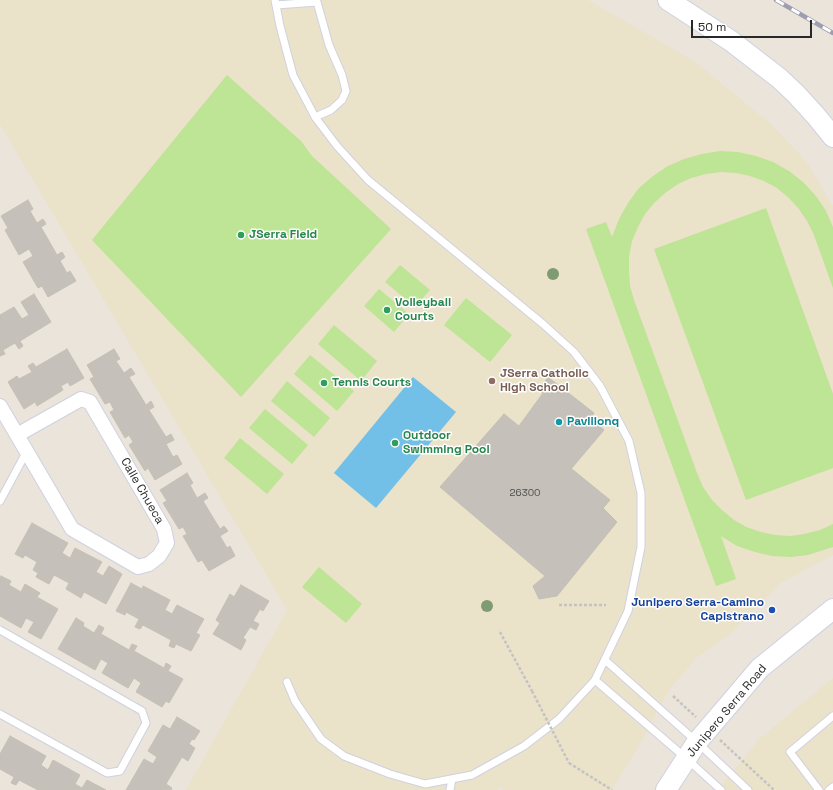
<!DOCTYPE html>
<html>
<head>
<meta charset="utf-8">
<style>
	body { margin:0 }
	#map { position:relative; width:833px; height:790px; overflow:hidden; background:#eae4da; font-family:"Space Grotesk",sans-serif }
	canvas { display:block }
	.scale { position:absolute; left:691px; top:20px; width:121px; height:18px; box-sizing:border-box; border:2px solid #282828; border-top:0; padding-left:5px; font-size:12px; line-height:14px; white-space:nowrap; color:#282828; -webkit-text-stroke:3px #fff; paint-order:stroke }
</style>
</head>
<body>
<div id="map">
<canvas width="833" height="790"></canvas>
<div class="scale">50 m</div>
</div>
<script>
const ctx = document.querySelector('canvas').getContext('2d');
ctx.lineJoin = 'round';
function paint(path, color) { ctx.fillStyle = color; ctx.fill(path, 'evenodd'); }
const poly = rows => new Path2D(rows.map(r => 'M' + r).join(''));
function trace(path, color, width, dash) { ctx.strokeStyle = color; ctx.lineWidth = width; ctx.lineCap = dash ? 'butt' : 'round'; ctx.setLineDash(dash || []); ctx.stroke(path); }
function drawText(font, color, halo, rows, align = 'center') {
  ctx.font = font + ' "Space Grotesk",sans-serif'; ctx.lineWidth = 3; ctx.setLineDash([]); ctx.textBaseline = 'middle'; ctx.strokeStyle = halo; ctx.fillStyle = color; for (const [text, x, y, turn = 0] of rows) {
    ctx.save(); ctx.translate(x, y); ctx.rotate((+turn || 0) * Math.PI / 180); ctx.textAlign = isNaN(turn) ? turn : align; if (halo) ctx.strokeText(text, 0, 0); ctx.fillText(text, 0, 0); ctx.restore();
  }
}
paint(poly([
	[0,0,588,0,694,61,771,124,807,162,833,206,833,555,781,583,729,635,696,658,669,690,638,747,612,790,504,790,499,787,497,790,186,790,287,610,0,124],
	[833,678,833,790,718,790,759,739]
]), '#ebe2ca');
paint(poly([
	[227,75,301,141,312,156,391,229,241,397,92,240],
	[720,151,738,152,756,156,773,162,789,171,803,182,816,196,826,211,833,227,833,288,814,235,807,221,799,209,789,198,777,188,764,181,750,176,736,173,721,172,706,174,691,178,678,184,665,193,654,203,645,214,638,227,632,241,629,256,629,271,630,286,634,300,697,473,703,487,712,500,722,510,734,520,746,527,761,532,775,535,790,536,804,534,820,530,833,524,833,547,808,555,791,557,772,556,755,552,737,546,721,536,736,579,716,586,586,229,606,222,612,237,619,219,628,203,639,188,653,176,668,166,684,159,702,154],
	[766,208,833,394,833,468,746,500,654,249],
	[400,265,430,290,415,307,385,282],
	[379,289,409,314,394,332,364,306],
	[466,298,512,335,490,362,444,325],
	[334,325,377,361,361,381,318,344],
	[310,355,354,391,337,411,294,374],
	[287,381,330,418,314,437,271,401],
	[265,409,308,445,292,464,249,428],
	[240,438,284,474,267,494,224,458],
	[319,567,362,604,346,623,302,587]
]), '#bee495');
paint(poly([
	[413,377,456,412,376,508,334,473]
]), '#72c0e7');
const building = poly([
	[28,200,33,209,30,211,37,223,43,219,46,224,41,227,57,255,62,252,65,257,60,261,67,273,70,271,76,281,48,297,42,286,38,288,23,262,33,256,29,249,19,255,5,230,8,228,1,216,28,200],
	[34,294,51,322,20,341,23,346,19,349,15,343,3,350,5,354,0,356,0,315,14,307,22,319,29,315,21,302,34,294],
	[67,349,84,378,70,386,68,382,61,386,63,390,37,406,35,402,24,409,8,382,17,376,19,379,32,372,28,366,33,363,36,367,67,349],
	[114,349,120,359,116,361,124,373,131,368,135,374,129,377,146,405,151,401,154,407,149,410,166,437,171,434,174,440,166,444,173,457,177,455,182,464,155,480,148,468,145,471,129,445,133,442,129,435,125,438,110,412,114,410,110,402,105,404,90,379,94,377,87,365,114,349],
	[548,377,594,413,591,418,604,430,571,469,519,426,543,393,539,390,548,377],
	[504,414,610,500,545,576,440,487,504,414],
	[187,473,193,483,190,485,197,498,205,493,208,498,203,501,220,529,224,526,228,531,220,536,227,548,230,546,235,556,209,571,202,560,198,562,183,536,187,534,183,527,179,529,163,503,167,501,160,490,187,473],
	[603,508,617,522,557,596,539,599,533,586,545,576,603,508],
	[32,523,68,543,62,553,70,558,75,548,102,562,96,572,103,576,109,566,122,574,106,604,84,592,81,598,66,589,69,583,54,575,49,584,36,577,38,573,33,570,37,562,25,555,23,558,15,554,32,523],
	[1,576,11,581,9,585,21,592,25,584,40,593,37,597,58,609,41,639,28,632,34,622,26,618,21,628,0,616,0,578,1,576],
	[131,583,142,589,143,586,170,600,165,610,172,614,177,605,204,619,196,633,200,635,191,651,176,644,174,648,169,646,171,640,143,625,140,629,135,627,139,619,126,612,125,615,116,611,131,583],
	[241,585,269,601,263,611,260,609,253,621,259,624,256,630,250,627,243,638,246,640,241,650,213,634,220,623,216,620,230,594,234,597,241,585],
	[76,618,84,623,83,626,94,633,99,625,104,628,101,634,129,650,132,644,137,646,134,651,164,668,166,663,171,666,168,671,183,679,169,703,166,701,162,707,136,692,141,683,134,678,128,688,102,673,108,663,101,659,95,670,58,649,76,618],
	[177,717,200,731,194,740,192,739,189,744,195,748,188,761,182,757,166,784,172,788,171,790,126,790,144,759,153,764,157,757,148,751,163,725,170,729,177,717],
	[10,736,46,756,41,765,48,770,53,760,80,775,75,784,82,788,87,780,106,790,38,790,19,780,16,785,11,783,14,777,0,769,0,754,10,736]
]);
paint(building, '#c5c1ba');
trace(building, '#c4c0b4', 1);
const lane = poly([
	[275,0,280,26,293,75,315,117,337,146,368,180,543,324,574,352,600,386,629,441,641,493,641,547,628,611,595,680,559,719,524,746,472,775,425,784,390,774,344,756,321,739,295,701,287,682],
	[276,5,317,2,329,45,342,75,346,91,342,100,331,110,315,117],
	[0,501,27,451],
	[0,630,142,711,146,723,120,771,107,773,0,714],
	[605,660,697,742,748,790],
	[595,680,687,759,721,790],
	[450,790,452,779],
	[819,790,790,752,833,716],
	[829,790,833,787]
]);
const street = poly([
	[0,406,72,529,138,567,149,564,159,556,167,543,164,529,90,402,81,399,17,435]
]);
const secondary = poly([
	[668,0,731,41,779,78,796,94,816,116,833,137],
	[666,790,697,742,760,668,833,609]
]);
trace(lane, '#cfd1e0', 9);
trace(street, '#cfd1e0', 16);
trace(secondary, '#cfd1e0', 22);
trace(poly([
	[559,605,606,605],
	[500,632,532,691],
	[673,696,696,717],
	[720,740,774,790],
	[569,763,612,790]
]), '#c3c3c3', 2.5, [3, 2]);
trace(lane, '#fff', 7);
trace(street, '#fff', 14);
trace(secondary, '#fff', 20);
const rail = poly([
	[776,0,833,33]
]);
trace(rail, '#9d9fb1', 4.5);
trace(rail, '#fff', 3, [9]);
trace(poly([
	[532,691,569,763]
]), '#c3c3c3', 2.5, [3, 2]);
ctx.fillStyle = '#7f9b72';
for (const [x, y] of [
	[553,274],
	[487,606]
]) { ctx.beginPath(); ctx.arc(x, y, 6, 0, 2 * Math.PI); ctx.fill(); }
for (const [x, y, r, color] of [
	[241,235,4,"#2e9e5b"],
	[387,310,4,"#2e9e5b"],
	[492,381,4,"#8d6e63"],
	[324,383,4,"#2e9e5b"],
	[559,422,4,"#0f9aa8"],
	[395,443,4,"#2e9e5b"],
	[772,610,4,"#1a4fb4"]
]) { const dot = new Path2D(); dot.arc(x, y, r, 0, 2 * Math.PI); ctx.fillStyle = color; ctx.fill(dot); trace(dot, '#fff', 1.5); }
drawText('10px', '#4f4e4c', null, [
	["26300",525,493]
]);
drawText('bold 12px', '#27864d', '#fff', [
	["JSerra Field",249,235],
	["Volleyball",395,303],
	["Courts",395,317],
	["Tennis Courts",332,383],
	["Outdoor",403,436],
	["Swimming Pool",403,450]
], 'left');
drawText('bold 12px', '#785e54', '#fff', [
	["JSerra Catholic",500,374],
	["High School",500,388]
], 'left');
drawText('bold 12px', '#0d838f', '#fff', [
	["Pavilionq",567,422]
], 'left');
drawText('12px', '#282828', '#fff', [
	["Calle Chueca",142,491,60],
	["Junipero Serra Road",727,711,-50]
]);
drawText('bold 12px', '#164399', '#fff', [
	["Junipero Serra-Camino",764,603],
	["Capistrano",764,617]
], 'right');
</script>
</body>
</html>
